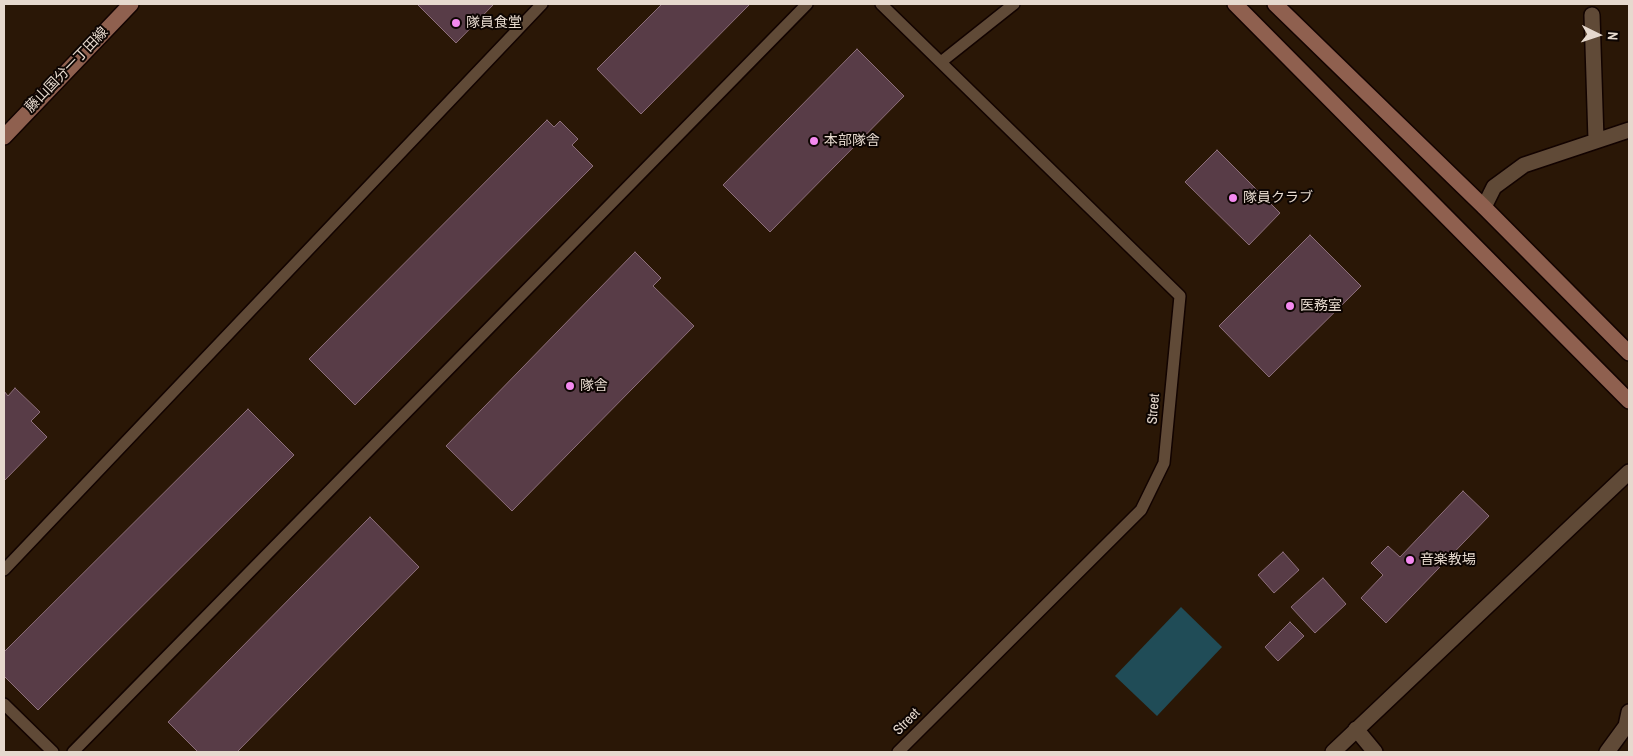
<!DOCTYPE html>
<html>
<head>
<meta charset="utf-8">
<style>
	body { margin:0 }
	#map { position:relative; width:1633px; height:756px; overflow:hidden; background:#2a1706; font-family:"Archivo Narrow",sans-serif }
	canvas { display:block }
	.frame { position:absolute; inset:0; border:5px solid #e6d9ce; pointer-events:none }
	.north { position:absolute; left:1573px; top:10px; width:50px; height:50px; -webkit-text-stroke:4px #0d0502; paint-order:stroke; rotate:94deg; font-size:14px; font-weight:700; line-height:20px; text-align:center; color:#e6d9ce }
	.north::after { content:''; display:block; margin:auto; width:18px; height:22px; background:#e6d9ce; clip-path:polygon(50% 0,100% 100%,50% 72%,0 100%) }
</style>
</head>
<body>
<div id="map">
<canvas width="1633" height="756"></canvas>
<div class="frame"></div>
<div class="north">N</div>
</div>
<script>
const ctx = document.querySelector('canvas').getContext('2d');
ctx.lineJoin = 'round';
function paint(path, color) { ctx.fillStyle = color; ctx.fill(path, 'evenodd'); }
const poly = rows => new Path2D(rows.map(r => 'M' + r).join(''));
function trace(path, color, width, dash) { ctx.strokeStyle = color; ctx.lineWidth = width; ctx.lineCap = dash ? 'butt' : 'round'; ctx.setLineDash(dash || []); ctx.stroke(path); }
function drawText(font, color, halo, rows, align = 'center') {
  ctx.font = font + ' "Archivo Narrow","Noto Sans JP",sans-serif'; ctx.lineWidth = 4; ctx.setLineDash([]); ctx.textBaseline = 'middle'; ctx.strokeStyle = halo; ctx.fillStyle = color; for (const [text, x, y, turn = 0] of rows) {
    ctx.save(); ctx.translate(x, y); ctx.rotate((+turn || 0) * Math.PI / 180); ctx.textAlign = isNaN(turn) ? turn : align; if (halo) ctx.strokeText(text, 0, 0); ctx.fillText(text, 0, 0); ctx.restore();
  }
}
paint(poly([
	[1181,607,1222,647,1157,716,1115,676]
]), '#204c57');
const building = poly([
	[417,4,494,4,456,43,417,4],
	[662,4,750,4,641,114,597,69,662,4],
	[857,49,904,96,770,232,723,185,857,49],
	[547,120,554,127,560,121,578,139,572,145,593,166,355,405,309,359,547,120],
	[1217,150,1280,213,1249,245,1185,182,1217,150],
	[1310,235,1361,286,1269,377,1219,326,1310,235],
	[635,252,661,278,653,286,694,326,512,511,446,446,635,252],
	[15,388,40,412,31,421,47,437,4,481,4,391,8,396,15,388],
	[248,409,294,455,38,710,4,676,4,652,248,409],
	[1463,491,1489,516,1386,623,1361,598,1383,575,1371,563,1388,546,1400,557,1463,491],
	[370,517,419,567,237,752,198,752,168,722,370,517],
	[1283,552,1299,570,1274,593,1258,575,1283,552],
	[1323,578,1346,604,1315,633,1291,607,1323,578],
	[1290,622,1304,636,1278,661,1265,647,1290,622]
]);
paint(building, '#583c47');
trace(building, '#8d6f7b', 1);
const lane = poly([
	[881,4,1180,296,1164,463,1141,510,898,752],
	[941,62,1014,4],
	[4,570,542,4],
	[4,704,53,752],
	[73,752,807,4]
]);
const street = poly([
	[1592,15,1596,140],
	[1484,207,1494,187,1524,165,1629,130],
	[1356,729,1375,752],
	[1333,752,1629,472],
	[1607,752,1626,726,1629,712]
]);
const secondary = poly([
	[1235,4,1629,401],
	[1275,4,1484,207,1629,353],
	[4,137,131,4]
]);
trace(lane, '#120300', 14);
trace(street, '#120300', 18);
trace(secondary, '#120300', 18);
trace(lane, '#604a37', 11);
trace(street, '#604a37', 15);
trace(secondary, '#8f604f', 15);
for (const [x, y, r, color] of [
	[456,23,5,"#f489ef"],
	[814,141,5,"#f489ef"],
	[1233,198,5,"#f489ef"],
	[1290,306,5,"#f489ef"],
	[570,386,5,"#f489ef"],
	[1410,560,5,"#f489ef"]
]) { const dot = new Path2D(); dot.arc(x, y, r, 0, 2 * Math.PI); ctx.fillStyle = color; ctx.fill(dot); trace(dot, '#0d0502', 2); }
drawText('14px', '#e6d9ce', '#0d0502', [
	["隊員食堂",466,23],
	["本部隊舎",824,141],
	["隊員クラブ",1243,198],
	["医務室",1300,306],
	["隊舎",580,386],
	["音楽教場",1420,560]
], 'left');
drawText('14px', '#e6d9ce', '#0d0502', [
	["藤山国分一丁田線",67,70,-46],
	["Street",1154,409,-85],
	["Street",907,722,-45]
]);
</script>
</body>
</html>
